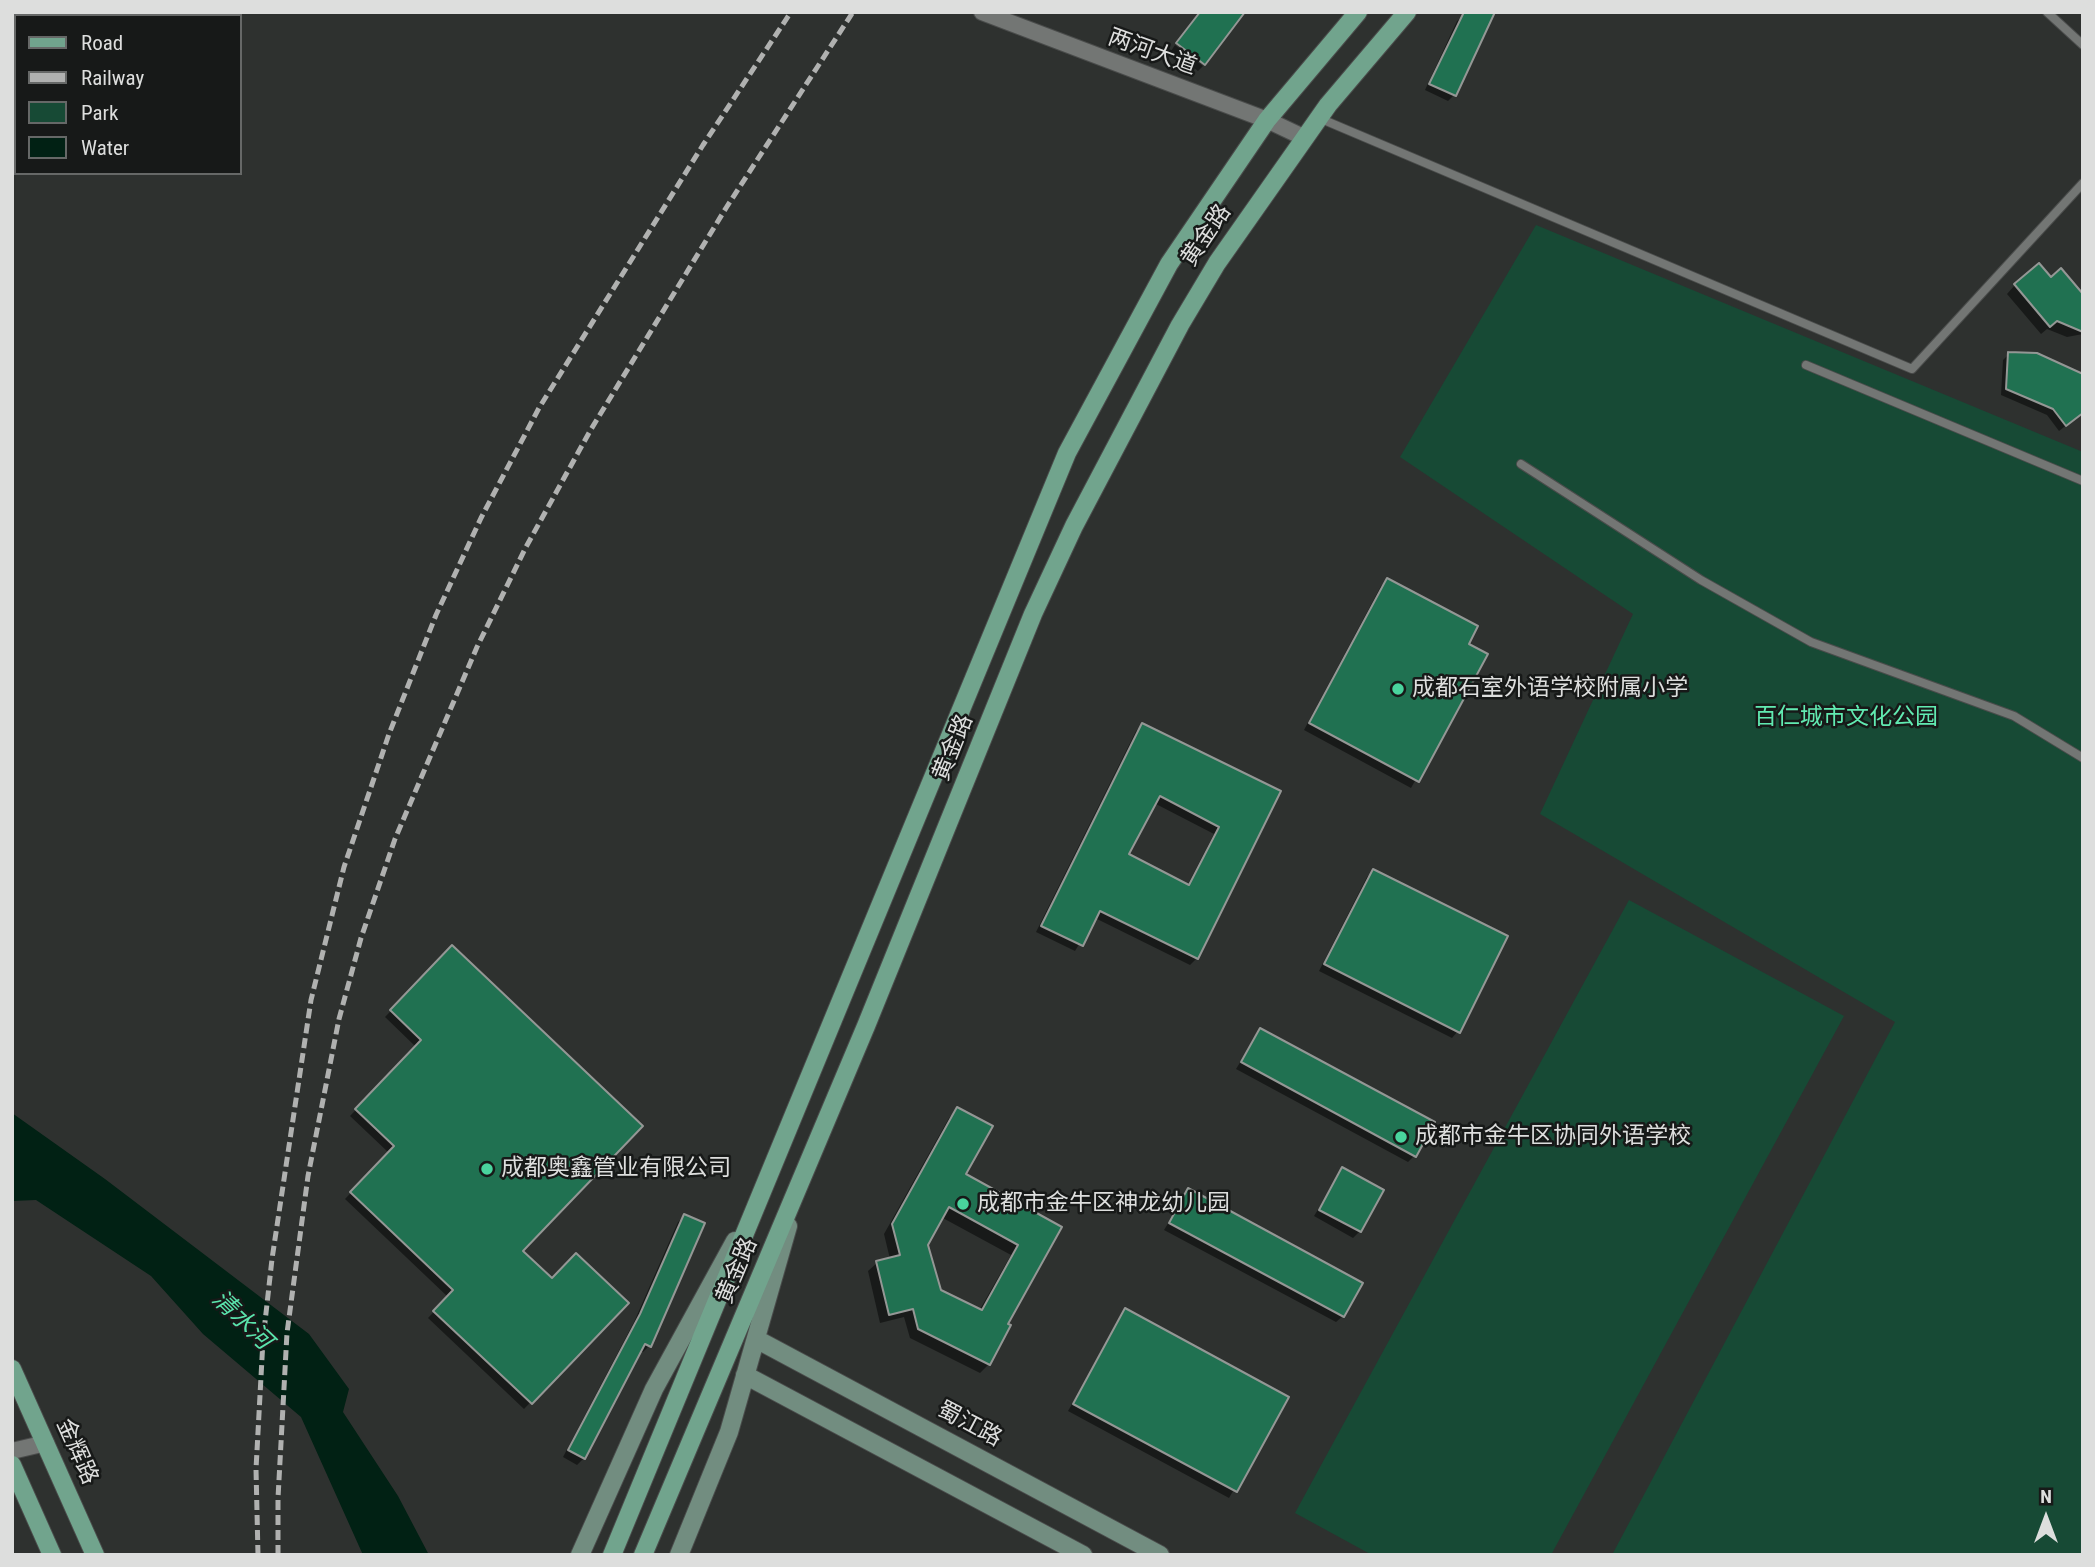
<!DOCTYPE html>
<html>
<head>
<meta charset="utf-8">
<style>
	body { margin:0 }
	#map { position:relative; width:2095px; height:1567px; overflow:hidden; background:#2e312f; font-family:"Roboto Condensed",sans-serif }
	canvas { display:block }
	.frame { position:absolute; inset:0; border:14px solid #dddedd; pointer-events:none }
	.legend { position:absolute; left:14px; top:14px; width:228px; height:161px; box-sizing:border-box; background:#171918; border:2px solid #666867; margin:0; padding:9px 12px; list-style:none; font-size:21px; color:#dddedd }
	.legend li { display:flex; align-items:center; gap:14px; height:35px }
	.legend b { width:35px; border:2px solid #666867 }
	.north { position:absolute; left:2011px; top:1483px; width:70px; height:70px; -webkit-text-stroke:5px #171918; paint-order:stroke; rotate:0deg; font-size:19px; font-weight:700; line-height:28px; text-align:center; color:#dddedd }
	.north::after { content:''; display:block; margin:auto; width:24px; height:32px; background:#dddedd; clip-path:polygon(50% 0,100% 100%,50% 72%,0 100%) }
</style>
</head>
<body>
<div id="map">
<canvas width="2095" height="1567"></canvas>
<div class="frame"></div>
<ul class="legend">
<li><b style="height:9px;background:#71a48d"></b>Road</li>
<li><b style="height:9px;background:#b0b1b0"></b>Railway</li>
<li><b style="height:19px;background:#174a35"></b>Park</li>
<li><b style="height:19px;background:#012114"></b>Water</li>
</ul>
<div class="north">N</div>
</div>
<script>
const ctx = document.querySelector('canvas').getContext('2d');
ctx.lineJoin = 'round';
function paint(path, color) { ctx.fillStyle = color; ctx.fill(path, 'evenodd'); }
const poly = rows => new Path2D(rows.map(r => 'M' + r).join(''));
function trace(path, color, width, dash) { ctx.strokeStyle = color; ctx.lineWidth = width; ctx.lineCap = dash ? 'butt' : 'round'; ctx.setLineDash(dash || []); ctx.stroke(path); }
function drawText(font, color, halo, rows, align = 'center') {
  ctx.font = font + ' "Roboto Condensed","Noto Sans SC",sans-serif'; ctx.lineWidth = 5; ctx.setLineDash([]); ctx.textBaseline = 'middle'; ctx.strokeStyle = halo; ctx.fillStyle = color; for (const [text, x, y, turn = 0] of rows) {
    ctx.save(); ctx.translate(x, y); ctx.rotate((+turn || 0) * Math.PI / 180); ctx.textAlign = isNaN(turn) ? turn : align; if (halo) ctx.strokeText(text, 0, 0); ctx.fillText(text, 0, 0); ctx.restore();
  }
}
paint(poly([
	[1536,225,2083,452,2083,1555,1612,1555,1895,1022,1540,814,1633,614,1400,457],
	[1629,900,1844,1016,1551,1555,1372,1555,1295,1513]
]), '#174a35');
paint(poly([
	[12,1113,105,1179,309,1334,349,1389,343,1412,398,1496,429,1555,363,1555,301,1417,203,1334,151,1276,36,1200,12,1201]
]), '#012114');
paint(poly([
	[1463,16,1454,95,1448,101,1425,90,1457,21],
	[1175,45,1203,66,1198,71,1171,51],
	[2050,279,2080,293,2083,291,2083,334,2067,337,2047,329,2041,334,2007,294,2015,285],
	[2009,354,2083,412,2059,431,2047,415,2001,395,2003,360],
	[1388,580,1466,645,1486,655,1411,788,1304,730,1381,586],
	[1142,725,1279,792,1197,958,1190,965,1095,918,1075,951,1036,932,1136,731],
	[1154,803,1214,834,1187,886,1127,855],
	[1373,871,1458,1031,1452,1038,1319,971,1367,877],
	[452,948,521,1251,552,1280,626,1303,524,1409,428,1318,448,1297,345,1199,389,1153,350,1116,416,1047,385,1017],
	[1260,1030,1415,1155,1408,1162,1236,1069],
	[958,1109,964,1175,1059,1228,1006,1325,1008,1326,989,1364,980,1373,910,1338,904,1317,880,1323,868,1271,877,1263,890,1259,884,1234,949,1118],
	[941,1217,1011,1255,979,1311,940,1291,926,1245],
	[1343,1169,1360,1231,1353,1238,1314,1216],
	[1188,1191,1343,1316,1336,1322,1164,1230],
	[685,1216,649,1346,643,1352,640,1351,584,1458,577,1465,563,1457,634,1322,678,1222],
	[1126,1311,1287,1398,1229,1498,1068,1411]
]), '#0007');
const building = poly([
	[1200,12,1245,12,1205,65,1176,43,1200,12],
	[1464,12,1495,12,1456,96,1429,84,1464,12],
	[2039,263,2051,277,2061,268,2083,294,2083,332,2057,321,2050,327,2014,284,2039,263],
	[2008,352,2037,353,2083,374,2083,413,2066,426,2053,409,2006,389,2008,352],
	[1387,578,1478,626,1469,644,1488,654,1419,782,1309,723,1387,578],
	[1142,723,1281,791,1198,959,1100,911,1083,946,1041,926,1142,723],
	[1160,796,1219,827,1189,885,1129,854,1160,796],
	[1373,869,1508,936,1460,1033,1324,964,1373,869],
	[452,945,643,1126,523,1251,552,1278,576,1253,629,1303,532,1404,433,1311,453,1290,350,1192,394,1146,355,1109,421,1040,390,1010,452,945],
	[1260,1028,1435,1122,1416,1157,1241,1062,1260,1028],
	[957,1107,993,1126,966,1174,1062,1227,1008,1324,1011,1325,990,1365,918,1329,913,1309,889,1315,876,1261,900,1255,892,1224,957,1107],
	[949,1207,1018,1245,982,1310,941,1290,928,1245,949,1207],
	[1342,1167,1384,1190,1361,1232,1319,1210,1342,1167],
	[1188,1188,1363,1283,1344,1317,1169,1223,1188,1188],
	[684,1214,705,1223,651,1347,645,1344,585,1459,568,1450,640,1314,684,1214],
	[1125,1308,1289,1397,1237,1492,1073,1404,1125,1308]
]);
paint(building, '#207151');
trace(building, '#949795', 2);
const lane = poly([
	[2047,12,2083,45],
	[1319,118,1912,369,2083,183],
	[1806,365,2083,481],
	[1521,464,1701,580,1811,642,2014,716,2083,758]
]);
const street = poly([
	[982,12,1267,120,1305,138],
	[41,16,45,12],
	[12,40,16,37],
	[12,1451,46,1443]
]);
const secondary = poly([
	[756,1339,1160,1555],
	[745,1375,1083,1555],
	[580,1555,654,1389,735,1241],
	[679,1555,729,1432,788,1226]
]);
const primary = poly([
	[12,1369,95,1555],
	[12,1465,52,1555],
	[612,1555,1067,453,1169,264,1267,120,1358,12],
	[643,1555,866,1026,1033,614,1074,526,1180,325,1217,263,1328,105,1407,12]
]);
trace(lane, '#4a4c4b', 10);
trace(street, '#4a4c4b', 18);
trace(secondary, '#4a4c4b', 20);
trace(primary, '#4a4c4b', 20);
trace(lane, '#737674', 8);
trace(street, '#737674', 16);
trace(secondary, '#728d80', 18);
trace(primary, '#71a48d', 18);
trace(poly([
	[258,1555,256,1469,263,1340,272,1259,311,1000,344,867,389,734,436,615,481,518,539,408,703,145,791,12],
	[278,1555,278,1498,287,1333,308,1176,339,1019,361,938,395,839,477,647,526,547,590,431,726,208,853,12]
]), '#b0b1b0', 5, [10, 5]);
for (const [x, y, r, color] of [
	[1398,689,7,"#49d49d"],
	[1401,1137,7,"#49d49d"],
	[487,1169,7,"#49d49d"],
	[963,1204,7,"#49d49d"]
]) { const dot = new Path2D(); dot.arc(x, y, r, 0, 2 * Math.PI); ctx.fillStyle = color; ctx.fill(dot); trace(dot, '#171918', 2.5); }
drawText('23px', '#dddedd', '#171918', [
	["两河大道",1152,53,20],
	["黄金路",1207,236,-56],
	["黄金路",954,748,-68],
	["黄金路",738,1271,-67],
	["蜀江路",969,1425,28],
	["金辉路",76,1452,66]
]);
drawText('23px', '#dddedd', '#171918', [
	["成都石室外语学校附属小学",1412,689],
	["成都市金牛区协同外语学校",1415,1137],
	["成都奥鑫管业有限公司",501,1169],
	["成都市金牛区神龙幼儿园",977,1204]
], 'left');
drawText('23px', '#61eab1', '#171918', [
	["百仁城市文化公园",1846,718]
]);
drawText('italic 24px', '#5ae4ac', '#171918', [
	["清水河",241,1321,44]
]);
</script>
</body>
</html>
